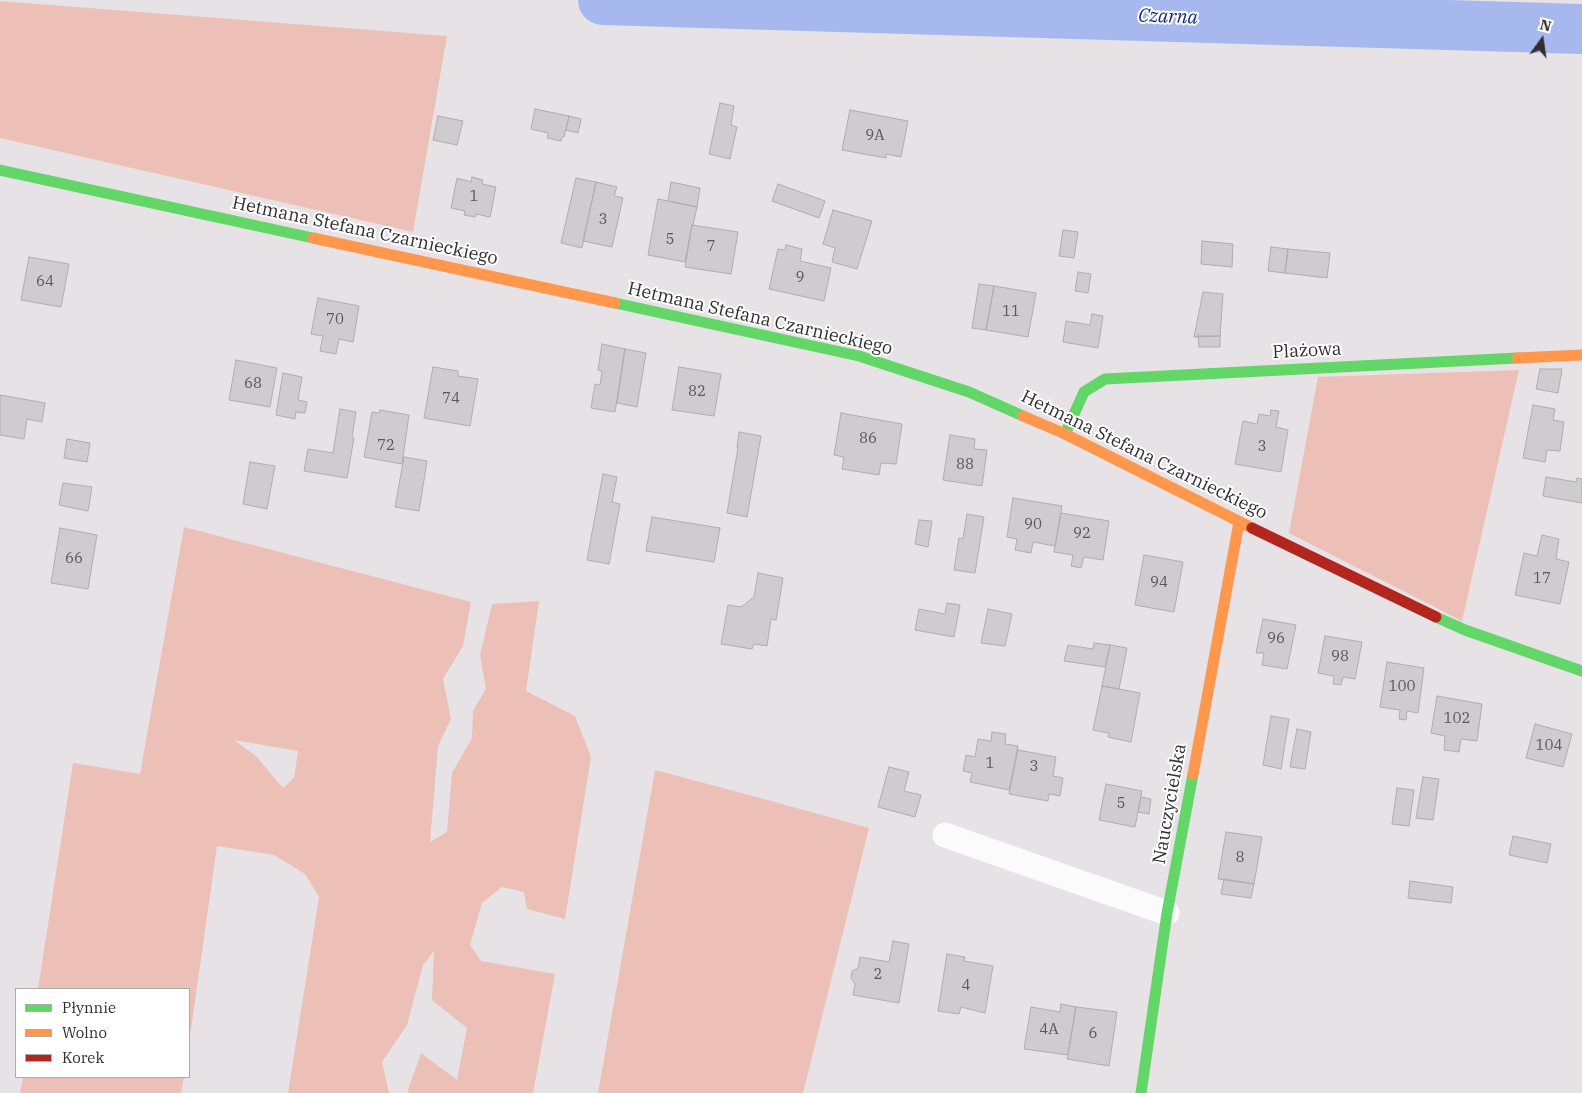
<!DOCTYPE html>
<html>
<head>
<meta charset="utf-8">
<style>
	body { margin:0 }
	#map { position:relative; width:1582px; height:1093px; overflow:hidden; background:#e6e2e6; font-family:"IBM Plex Serif",serif }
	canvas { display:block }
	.legend { position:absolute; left:15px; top:988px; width:175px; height:90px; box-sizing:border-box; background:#fff; border:1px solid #adacad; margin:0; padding:6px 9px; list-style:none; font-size:15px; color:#322f31 }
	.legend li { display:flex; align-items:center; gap:10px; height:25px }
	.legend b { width:25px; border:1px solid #adacad }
	.north { position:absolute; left:1517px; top:15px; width:50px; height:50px; -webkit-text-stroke:4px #fff; paint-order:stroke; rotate:14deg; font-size:14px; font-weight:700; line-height:20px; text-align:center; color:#322f31 }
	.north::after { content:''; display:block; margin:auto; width:18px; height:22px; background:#322f31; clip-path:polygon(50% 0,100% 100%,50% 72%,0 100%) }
</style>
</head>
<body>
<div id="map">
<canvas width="1582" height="1093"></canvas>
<ul class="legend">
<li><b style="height:6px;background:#63d668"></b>Płynnie</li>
<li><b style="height:6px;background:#ff974d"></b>Wolno</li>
<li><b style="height:6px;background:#b3261e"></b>Korek</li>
</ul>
<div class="north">N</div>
</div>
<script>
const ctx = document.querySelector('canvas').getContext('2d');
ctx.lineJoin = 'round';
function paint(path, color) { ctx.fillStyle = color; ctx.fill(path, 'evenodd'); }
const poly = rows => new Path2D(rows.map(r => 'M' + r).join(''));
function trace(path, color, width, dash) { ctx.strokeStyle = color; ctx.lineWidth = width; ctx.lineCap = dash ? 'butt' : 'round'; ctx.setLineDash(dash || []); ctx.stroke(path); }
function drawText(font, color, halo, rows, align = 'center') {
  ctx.font = font + ' "IBM Plex Serif",serif'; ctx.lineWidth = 4; ctx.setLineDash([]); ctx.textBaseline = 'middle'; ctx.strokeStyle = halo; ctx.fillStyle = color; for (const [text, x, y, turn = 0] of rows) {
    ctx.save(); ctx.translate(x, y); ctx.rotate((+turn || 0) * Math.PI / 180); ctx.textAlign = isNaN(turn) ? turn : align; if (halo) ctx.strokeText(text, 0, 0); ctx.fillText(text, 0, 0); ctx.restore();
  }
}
paint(poly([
	[0,1,447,36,413,232,0,138],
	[1519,370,1462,621,1289,533,1318,377],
	[184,527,471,602,463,646,443,679,451,719,438,746,430,842,447,832,452,773,472,738,473,711,486,689,480,655,492,604,539,601,526,691,575,716,591,757,565,919,527,909,524,892,502,887,482,903,470,945,481,961,555,974,533,1093,409,1093,408,1090,421,1053,457,1080,467,1028,432,1000,434,951,423,965,407,1025,382,1062,389,1093,288,1093,319,897,305,874,274,855,217,846,189,1043,189,989,38,989,73,763,140,774],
	[234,740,298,751,294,778,283,788,256,756],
	[655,770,760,798,869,828,803,1093,598,1093],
	[23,1077,184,1077,181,1093,20,1093]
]), '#edc0b7');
trace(poly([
	[603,0,1582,29]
]), '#a6b8ee', 50);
const building = poly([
	[720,103,734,106,731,125,737,127,730,159,709,154,720,103],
	[535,109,569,116,564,137,562,137,561,141,547,138,548,133,531,129,535,109],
	[850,110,908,121,901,157,886,154,886,158,842,150,850,110],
	[438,116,463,121,457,145,433,140,438,116],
	[569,116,581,119,578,133,566,130,569,116],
	[472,177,483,180,482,184,496,187,490,217,476,214,475,217,464,215,465,211,451,208,457,178,471,182,472,177],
	[576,178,596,182,582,248,561,243,576,178],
	[596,182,617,187,614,196,623,198,612,247,583,241,596,182],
	[671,182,700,188,697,207,668,201,671,182],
	[778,184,825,201,819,218,772,201,778,184],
	[658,199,697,207,693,225,692,225,685,262,648,255,658,199],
	[833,210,872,221,857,269,832,262,835,248,823,244,833,210],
	[692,225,738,232,731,274,685,267,692,225],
	[1063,230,1078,232,1074,258,1059,256,1063,230],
	[1202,241,1233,244,1232,267,1201,264,1202,241],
	[786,245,802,249,800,261,831,268,824,301,769,289,778,249,785,250,786,245],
	[1271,247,1288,249,1285,273,1268,271,1271,247],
	[1288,249,1330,253,1327,278,1285,273,1288,249],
	[29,257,69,264,61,307,21,300,29,257],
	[1078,272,1091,274,1088,293,1075,291,1078,272],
	[979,284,994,286,986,330,972,328,979,284],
	[994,286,1036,293,1028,337,986,330,994,286],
	[1203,292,1223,294,1220,336,1194,337,1203,292],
	[318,298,359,306,353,342,339,339,336,354,320,351,323,336,311,334,318,298],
	[1092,314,1103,316,1098,348,1063,342,1066,321,1090,325,1092,314],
	[1198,336,1220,336,1220,347,1199,347,1198,336],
	[602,344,625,349,615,412,591,408,595,384,600,385,602,371,598,370,602,344],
	[625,349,646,353,637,407,617,403,625,349],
	[236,360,277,368,270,407,229,400,236,360],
	[433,367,458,371,458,376,478,379,470,426,424,418,433,367],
	[679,367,721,374,714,416,672,410,679,367],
	[1540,369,1562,369,1558,393,1536,389,1540,369],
	[283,373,302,377,298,400,307,402,305,413,296,412,295,419,276,415,283,373],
	[0,395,45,403,42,422,27,419,24,439,0,435,0,395],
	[1533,405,1555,409,1553,420,1564,422,1560,451,1547,450,1545,462,1523,458,1533,405],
	[340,409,356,412,352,437,354,438,347,478,304,471,308,449,333,453,340,409],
	[380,410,409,415,402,464,364,457,372,412,379,413,380,410],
	[1271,410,1279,411,1276,427,1288,430,1281,472,1235,464,1243,421,1257,424,1259,414,1270,416,1271,410],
	[841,413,902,424,896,464,881,463,879,475,842,469,844,457,834,455,841,413],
	[739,432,761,436,747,517,727,513,738,448,737,448,739,432],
	[950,435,975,439,974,449,987,450,982,486,943,480,950,435],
	[67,439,90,443,87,462,64,458,67,439],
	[404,457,427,461,419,511,395,507,404,457],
	[250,462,275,466,267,509,243,504,250,462],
	[603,474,617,477,612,502,620,504,609,564,587,560,603,474],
	[1546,477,1576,482,1577,478,1582,479,1582,503,1543,496,1546,477],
	[63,483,92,487,88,511,59,505,63,483],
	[1013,498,1062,506,1055,546,1033,542,1031,553,1015,550,1017,539,1007,537,1013,498],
	[1061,513,1109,521,1103,560,1084,557,1081,568,1071,566,1073,555,1054,552,1061,513],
	[967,514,984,517,975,573,954,570,959,538,963,539,967,514],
	[652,517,720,528,714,562,646,551,652,517],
	[919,520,932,521,928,547,915,544,919,520],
	[60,528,97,535,88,589,51,583,60,528],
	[1542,535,1559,539,1556,559,1569,562,1560,604,1515,595,1524,553,1537,556,1542,535],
	[1144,555,1183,562,1174,612,1135,605,1144,555],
	[758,573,783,578,776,620,771,619,767,646,754,644,752,649,721,644,728,605,741,607,754,597,758,573],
	[947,603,960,605,954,637,915,630,919,609,945,614,947,603],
	[988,609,1012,614,1005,646,981,643,988,609],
	[1263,619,1296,625,1287,669,1262,665,1264,653,1256,653,1263,619],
	[1325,636,1362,642,1355,679,1343,677,1341,685,1333,684,1334,676,1318,673,1325,636],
	[1094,643,1110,645,1105,667,1064,661,1068,645,1093,649,1094,643],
	[1110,645,1127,648,1119,689,1102,686,1110,645],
	[1387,662,1424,668,1418,713,1407,711,1406,720,1399,719,1400,710,1380,707,1387,662],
	[1102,686,1140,693,1131,742,1108,737,1109,733,1093,730,1102,686],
	[1437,696,1482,704,1477,741,1461,739,1459,752,1444,750,1445,736,1431,733,1437,696],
	[1271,716,1289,719,1281,769,1263,765,1271,716],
	[1535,724,1572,734,1563,767,1526,758,1535,724],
	[1297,729,1311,732,1305,769,1290,767,1297,729],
	[992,732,1006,734,1005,744,1018,746,1009,790,970,782,972,773,963,771,966,755,975,757,978,739,991,741,992,732],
	[1018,750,1056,757,1053,776,1063,778,1060,796,1049,794,1048,801,1009,794,1018,750],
	[889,767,909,772,904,791,921,795,915,817,878,807,889,767],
	[1423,777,1439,779,1433,820,1416,818,1423,777],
	[1106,784,1142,791,1135,827,1099,820,1106,784],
	[1397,788,1414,790,1409,826,1392,824,1397,788],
	[1141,797,1151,799,1149,814,1138,812,1141,797],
	[1226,832,1262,837,1254,884,1218,879,1226,832],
	[1513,836,1551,844,1547,863,1509,855,1513,836],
	[1224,879,1254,884,1251,898,1221,894,1224,879],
	[1410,881,1453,887,1451,903,1408,898,1410,881],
	[893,941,909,944,899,1003,853,995,855,984,851,978,852,971,858,968,860,957,889,962,893,941],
	[947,954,965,957,964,961,993,966,985,1013,961,1007,959,1014,938,1011,947,954],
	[1061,1004,1076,1007,1068,1055,1024,1049,1031,1007,1060,1012,1061,1004],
	[1076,1007,1117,1012,1109,1066,1067,1059,1076,1007]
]);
paint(building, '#cecccf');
trace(building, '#aeacaf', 1);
trace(poly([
	[945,835,1167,913]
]), '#fbfbfb', 25);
trace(poly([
	[0,170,313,238],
	[615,303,859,356,969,392,1023,416],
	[1065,434,1084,392,1105,379,1517,358],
	[1436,617,1465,630,1582,671],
	[1141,1093,1167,913,1193,774]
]), '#63d668', 11);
trace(poly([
	[313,238,615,303],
	[1517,358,1582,355],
	[1023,416,1065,434,1252,528],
	[1193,774,1239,522]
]), '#ff974d', 11);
trace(poly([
	[1252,528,1436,617]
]), '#b3261e', 11);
drawText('15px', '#5a5759', null, [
	["9A",875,136],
	["1",474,197],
	["3",603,220],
	["5",670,240],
	["7",711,247],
	["9",800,278],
	["64",45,282],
	["11",1011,312],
	["70",335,320],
	["68",253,384],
	["82",697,392],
	["74",451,399],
	["86",868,439],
	["72",386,446],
	["3",1262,447],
	["88",965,465],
	["90",1033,525],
	["92",1082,534],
	["66",74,559],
	["17",1542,579],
	["94",1159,583],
	["96",1276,639],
	["98",1340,657],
	["100",1402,687],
	["102",1457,719],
	["104",1549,746],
	["1",990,764],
	["3",1034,767],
	["5",1121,804],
	["8",1240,858],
	["2",878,975],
	["4",966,986],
	["4A",1049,1030],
	["6",1093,1034]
]);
drawText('18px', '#322f31', '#fff', [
	["Hetmana Stefana Czarnieckiego",365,231,12],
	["Hetmana Stefana Czarnieckiego",760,319,13],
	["Plażowa",1307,351,-3],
	["Hetmana Stefana Czarnieckiego",1144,455,26],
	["Nauczycielska",1170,804,-80]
]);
drawText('italic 19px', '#17287d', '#fff', [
	["Czarna",1168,17,2]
]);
</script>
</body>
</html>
